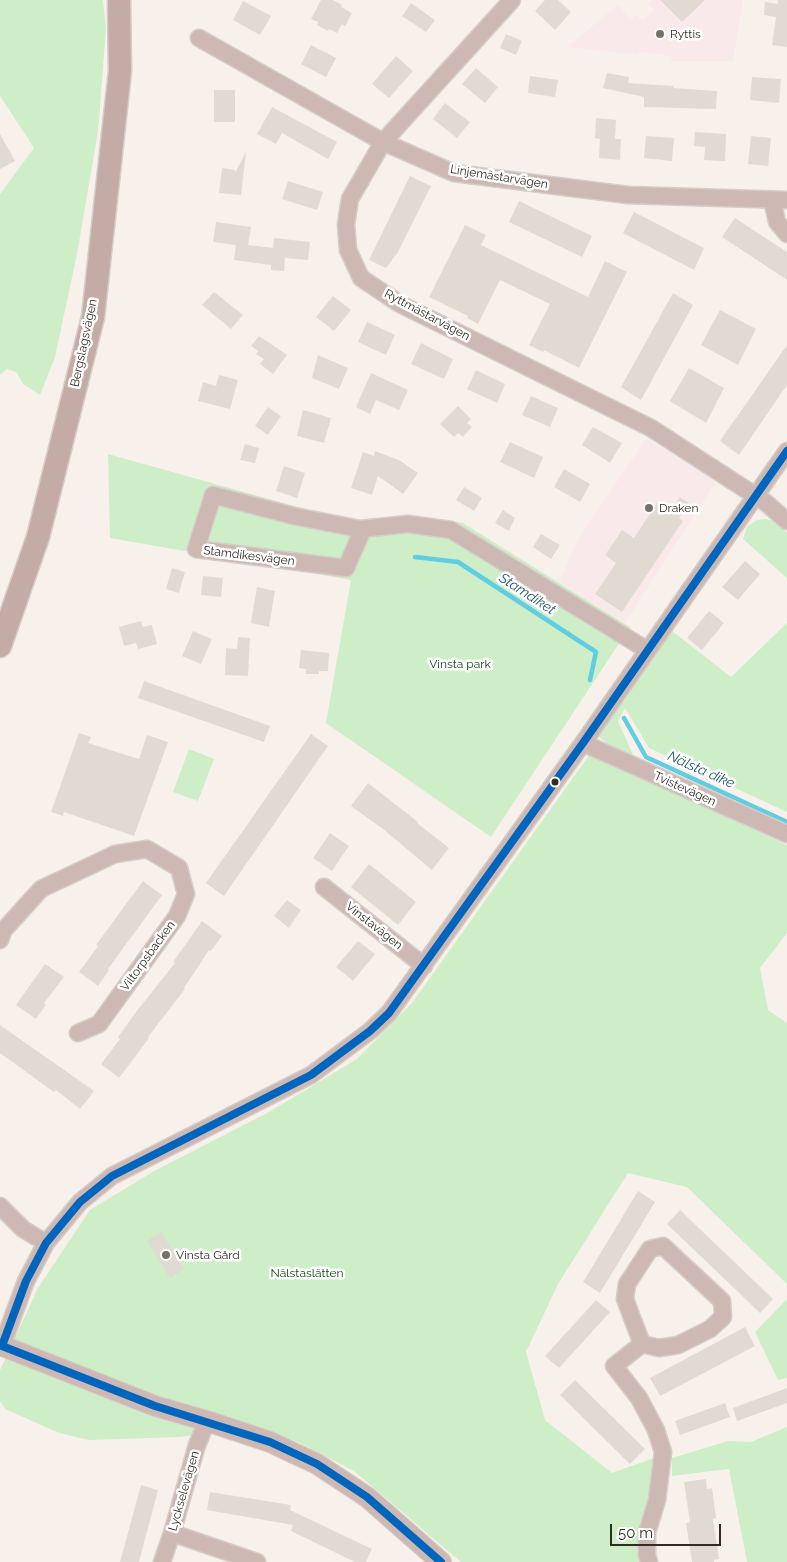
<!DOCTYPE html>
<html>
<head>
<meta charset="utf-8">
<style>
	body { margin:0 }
	#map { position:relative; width:787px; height:1562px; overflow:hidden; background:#f8f1eb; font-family:Raleway,sans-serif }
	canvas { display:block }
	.scale { position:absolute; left:610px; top:1524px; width:111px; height:22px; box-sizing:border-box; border:2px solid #322b23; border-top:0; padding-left:6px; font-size:15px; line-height:18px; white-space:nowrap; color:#322b23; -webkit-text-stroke:4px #fff; paint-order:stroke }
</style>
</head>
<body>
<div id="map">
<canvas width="787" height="1562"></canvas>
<div class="scale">50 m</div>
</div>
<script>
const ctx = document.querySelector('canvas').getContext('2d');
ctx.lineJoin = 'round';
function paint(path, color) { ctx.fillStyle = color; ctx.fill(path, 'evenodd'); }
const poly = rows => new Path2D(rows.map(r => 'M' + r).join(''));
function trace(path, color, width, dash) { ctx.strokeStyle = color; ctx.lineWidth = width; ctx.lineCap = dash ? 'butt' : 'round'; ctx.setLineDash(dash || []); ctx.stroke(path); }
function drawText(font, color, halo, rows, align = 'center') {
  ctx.font = font + ' Raleway,sans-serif'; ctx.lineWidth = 5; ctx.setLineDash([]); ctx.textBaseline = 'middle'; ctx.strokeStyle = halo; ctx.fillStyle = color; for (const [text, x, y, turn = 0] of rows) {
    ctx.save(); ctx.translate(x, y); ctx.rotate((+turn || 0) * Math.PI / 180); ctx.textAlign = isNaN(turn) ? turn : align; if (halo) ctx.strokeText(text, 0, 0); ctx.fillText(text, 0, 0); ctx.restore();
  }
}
paint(poly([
	[650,0,743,0,733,61,671,61,671,56,639,52,638,55,567,47,618,5,631,20,637,14,642,20,654,10,648,4,650,1],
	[646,439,717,480,625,623,559,582,579,537]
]), '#fae9ea');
paint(poly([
	[0,0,103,0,106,29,98,131,77,254,55,357,40,395,23,384,16,372,7,369,0,375,0,194,34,148,0,96],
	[108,454,362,525,425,517,463,523,630,627,491,837,326,723,351,580,110,538],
	[765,519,774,521,787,533,787,578,743,539,747,527,757,520],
	[787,623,787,812,649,748,625,708,618,721,634,757,609,745,598,736,672,631,731,677],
	[189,749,214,759,198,801,173,792],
	[590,754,787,845,787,933,760,968,768,1010,787,1023,787,1284,687,1187,628,1173,558,1284,526,1352,545,1420,612,1473,654,1458,655,1473,639,1552,641,1562,461,1562,354,1471,298,1442,249,1425,181,1437,89,1440,59,1433,5,1409,0,1401,0,1370,38,1288,90,1210,154,1171,269,1112,357,1059,412,1003],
	[787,1299,787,1378,778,1380,755,1332],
	[787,1427,787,1562,747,1562,729,1469,672,1476,672,1458,728,1441,751,1442]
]), '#cdeec7');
trace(poly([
	[415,557,458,562,596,652,590,680],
	[624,718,646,757,787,822]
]), '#5fcde2', 4.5);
paint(poly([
	[321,0,333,0,342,5,341,7,352,13,345,26,342,24,337,33,329,29,328,31,317,25,318,22,311,19],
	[545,0,558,0,571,12,555,30,535,11],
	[660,0,705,0,682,22],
	[778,0,787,0,787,47,772,45,776,17,764,15,765,2,778,4],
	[243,1,271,16,260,35,233,20],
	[411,3,435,20,426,32,402,16],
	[506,34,522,41,516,55,500,48],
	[311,45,336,58,326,77,301,64],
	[396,56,413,71,389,98,372,84],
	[476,68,498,87,485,103,462,84],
	[607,73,629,77,628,83,674,86,673,88,717,91,716,109,644,107,644,97,603,88],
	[530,76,558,80,555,97,528,93],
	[752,77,781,79,779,103,750,100],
	[214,90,235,90,235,122,214,122],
	[445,103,470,122,457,138,433,119],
	[272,107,337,142,328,159,282,133,276,144,257,134],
	[596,118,616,120,615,139,621,139,620,160,599,158,600,139,595,138],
	[695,132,726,134,725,161,704,160,705,147,694,146],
	[0,134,15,161,0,169],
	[646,136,674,138,672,161,644,158],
	[751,136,771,138,768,166,748,164],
	[246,152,241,195,219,193,222,168,235,170,235,173],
	[410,176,431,186,398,252,386,268,369,260],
	[288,181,323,192,317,210,282,199],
	[519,201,592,236,582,257,509,222],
	[634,212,704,248,694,270,623,233],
	[735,218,787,252,787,280,722,237],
	[216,222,251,227,248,245,273,248,274,238,310,242,308,260,285,258,284,271,271,270,271,265,234,260,236,245,213,242],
	[465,225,486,235,481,245,588,297,605,261,627,272,579,368,544,350,543,352,529,345,550,304,500,280,478,324,467,318,468,316,429,297],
	[214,292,243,315,231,329,202,305],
	[673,293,693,305,641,400,621,387],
	[333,296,351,310,334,331,316,317],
	[720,310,756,329,738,365,701,345],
	[367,322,395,335,386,355,358,342],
	[259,336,287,355,273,374,260,364,264,359,256,354,258,351,251,346],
	[421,343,453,359,444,379,411,364],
	[787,345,787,385,739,455,720,441],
	[318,355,348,368,339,389,312,378],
	[689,368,724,388,706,423,670,401],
	[476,370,505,384,497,403,467,389],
	[371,373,408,390,399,410,376,400,370,414,356,407],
	[219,375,238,380,230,409,198,401,203,382,216,386],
	[531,396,558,408,550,427,522,415],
	[458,406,471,419,467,423,472,427,463,437,458,433,454,437,440,424],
	[268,407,281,416,268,435,255,426],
	[303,410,331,418,324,443,297,436],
	[593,427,622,443,610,463,582,445],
	[510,442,543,457,534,478,500,462],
	[245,444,259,448,255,463,240,460],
	[375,451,399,460,418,473,403,494,378,476,372,495,351,488,363,452,374,456],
	[284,466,305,473,297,498,276,491],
	[564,469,590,484,580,502,554,487],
	[464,487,482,498,474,511,456,500],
	[680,497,689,503,679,518,683,521,622,612,595,594,616,563,605,555,622,530,634,538,657,503,670,512],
	[503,510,515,518,509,531,495,523],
	[541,534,560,545,551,559,533,547],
	[745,561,760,574,738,600,722,587],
	[172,568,185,572,179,593,166,589],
	[203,576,223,578,221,597,201,595],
	[257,587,275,591,269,627,251,623],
	[709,611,724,623,702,650,687,638],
	[141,621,143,627,152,625,157,644,138,649,136,643,124,646,119,627],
	[193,631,212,639,201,664,182,656],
	[238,637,250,638,248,676,225,675,226,648,237,649],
	[301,650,329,653,328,671,319,671,319,674,306,674,306,669,299,668],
	[144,681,270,726,264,742,138,698],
	[79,733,91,737,88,743,139,759,147,735,168,742,134,836,64,812,63,816,51,812],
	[311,734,328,746,224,896,206,883],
	[368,783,418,822,417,823,449,848,432,870,383,829,351,806],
	[330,833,349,846,332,871,313,858],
	[369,864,416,902,398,925,351,887],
	[143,881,162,895,108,969,109,970,98,986,79,972,98,946,96,945],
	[287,900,301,910,289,928,274,916],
	[202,921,222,936,211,951,209,950,184,988,185,989,148,1037,149,1038,119,1078,101,1064,120,1039,118,1037,136,1012,175,963,173,962],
	[358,941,375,954,353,981,336,967],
	[45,964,64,977,44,1003,46,1005,36,1019,16,1005],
	[0,1025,94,1091,80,1109,56,1090,54,1092,0,1053],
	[638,1191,655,1202,600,1293,583,1282],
	[680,1210,773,1299,760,1313,667,1224],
	[161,1232,184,1269,170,1278,147,1241],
	[596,1300,610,1312,559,1368,545,1356],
	[745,1327,755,1346,660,1396,650,1378],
	[575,1380,645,1449,630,1464,560,1395],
	[787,1388,787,1403,737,1421,733,1408],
	[725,1403,730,1417,680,1435,675,1421],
	[706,1479,707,1489,712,1488,716,1518,713,1519,719,1559,714,1560,714,1562,692,1562,686,1523,690,1522,684,1482],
	[141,1485,158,1490,139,1562,120,1562],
	[210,1492,291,1505,290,1510,372,1549,366,1562,355,1562,291,1531,293,1525,207,1510]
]), '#e1dad3');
const minor = poly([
	[512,0,383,142,350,199,346,224,348,250,361,278,400,304,651,428,765,502,787,521],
	[199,38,383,142,454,173,628,195,787,200],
	[772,200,777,222,787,234],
	[360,529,360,536,346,568,196,549,213,495,294,516,360,529,408,524,451,530,647,650],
	[583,743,787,834],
	[324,887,424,966],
	[0,940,3,931,41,889,115,854,147,849,179,868,186,894,177,916,99,1024,78,1033],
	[0,1206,23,1229,46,1243],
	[642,1344,625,1299,627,1284,650,1249,663,1246,722,1301,723,1317,710,1329,678,1345,659,1348,642,1344,614,1366,639,1398,656,1430,663,1452,657,1500,647,1533,647,1555,649,1562],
	[2,1346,26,1281,46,1243,80,1202,112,1176,311,1075,370,1031,389,1013,583,743,787,451],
	[172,1533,257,1562],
	[162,1562,172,1533,197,1445,207,1421]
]);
const tertiary = poly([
	[0,1345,155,1406,207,1421,270,1442,317,1464,367,1497,441,1562]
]);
const secondary = poly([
	[0,646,38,537,93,317,120,71,119,0]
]);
trace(minor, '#d4cdc8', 19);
trace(tertiary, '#d4cdc8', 22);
trace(secondary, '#d4cdc8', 25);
trace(minor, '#cdb8b3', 16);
trace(tertiary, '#cdb8b3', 20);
trace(secondary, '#c4aba5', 22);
trace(poly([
	[2,1346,26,1281,46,1243,80,1202,112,1176,311,1075,370,1031,389,1013,583,743,787,451],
	[2,1346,155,1406,270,1442,317,1464,367,1497,441,1562]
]), '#0065bd', 8);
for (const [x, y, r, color] of [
	[660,34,5,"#777069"],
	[649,508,5,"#777069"],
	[555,782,4.5,"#322b23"],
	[166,1255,5,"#777069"]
]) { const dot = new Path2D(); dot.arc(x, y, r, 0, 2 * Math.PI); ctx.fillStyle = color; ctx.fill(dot); trace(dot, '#fff', 2); }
drawText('12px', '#322b23', '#fff', [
	["Ryttis",670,34],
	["Draken",659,508],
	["Vinsta Gård",176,1255]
], 'left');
drawText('12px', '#322b23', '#fff', [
	["Linjemästarvägen",499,177,9],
	["Ryttmästarvägen",427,315,28],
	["Bergslagsvägen",84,343,-78],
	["Stamdikesvägen",249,556,7],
	["Tvistevägen",685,789,24],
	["Vinstavägen",374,926,38],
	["Viltorpsbacken",148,956,-54],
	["Lyckselevägen",184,1491,-74]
]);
drawText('12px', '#124515', '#fff', [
	["Vinsta park",460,664],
	["Nälstaslätten",307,1273]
]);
drawText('italic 14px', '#1f5967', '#fff', [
	["Stamdiket",527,594,33],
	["Nälsta dike",701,770,24]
]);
</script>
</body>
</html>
